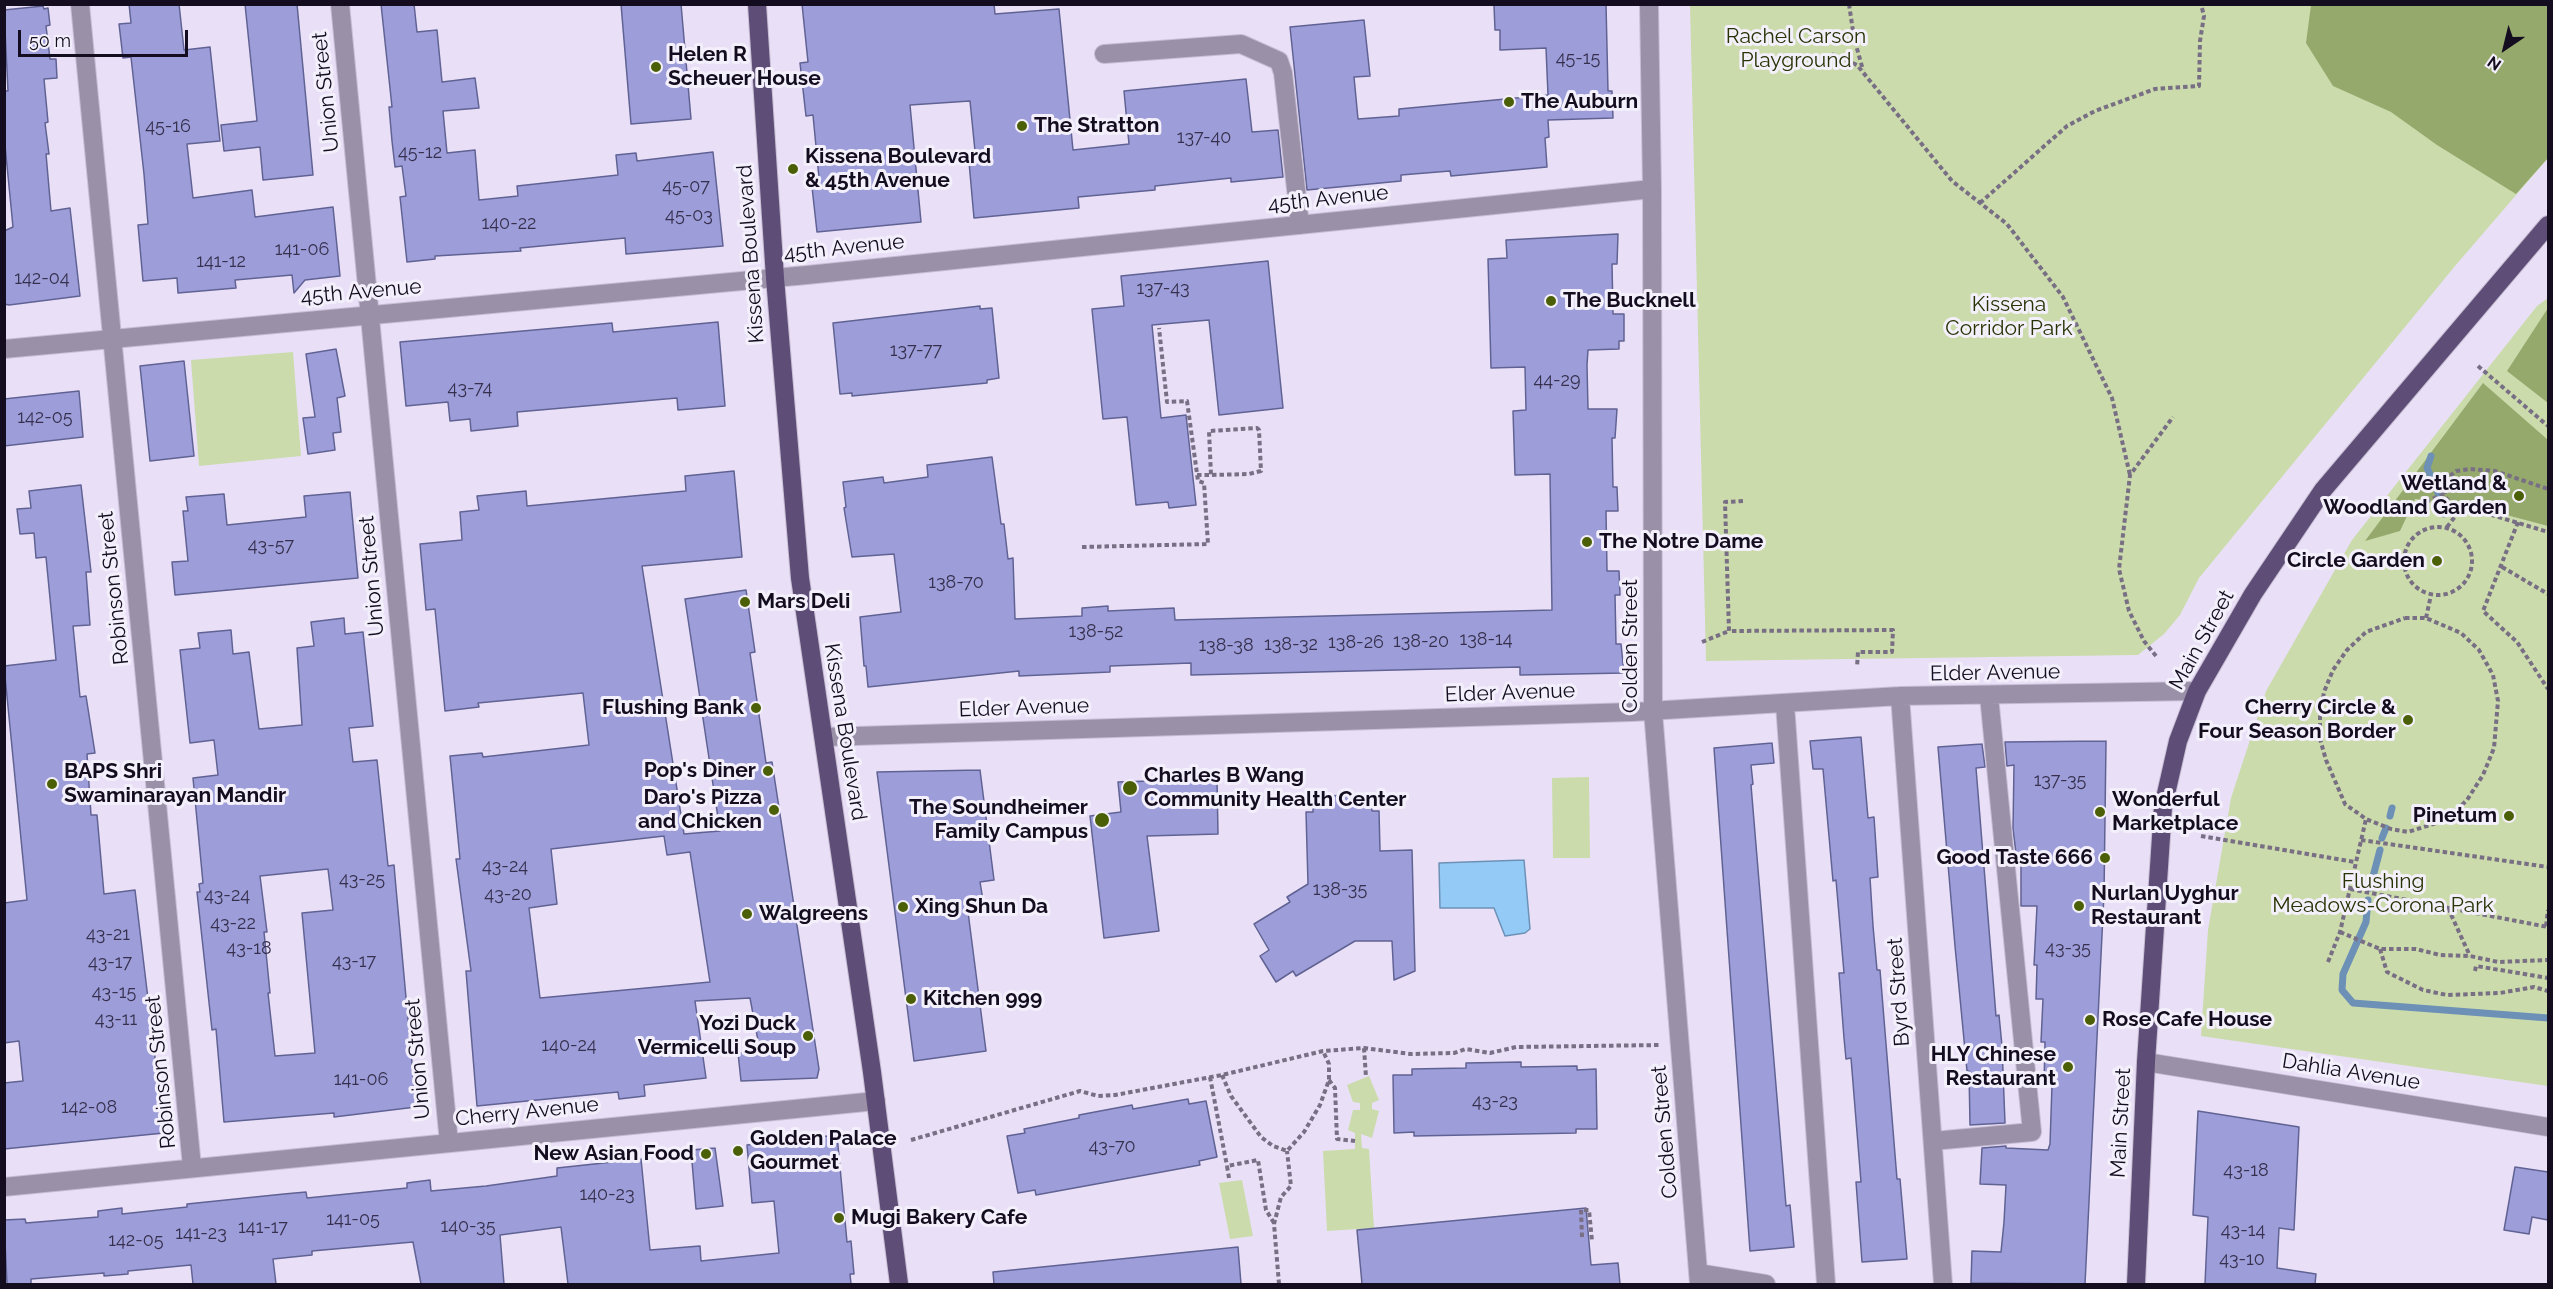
<!DOCTYPE html>
<html>
<head>
<meta charset="utf-8">
<style>
	body { margin:0 }
	#map { position:relative; width:2553px; height:1289px; overflow:hidden; background:#e9e0f7; font-family:Raleway,sans-serif }
	canvas { display:block }
	.frame { position:absolute; inset:0; border:6px solid #140c1f; pointer-events:none }
	.north { position:absolute; left:2475px; top:18px; width:60px; height:60px; -webkit-text-stroke:4px #f4f0fb; paint-order:stroke; rotate:215deg; font-size:16px; font-weight:700; line-height:24px; text-align:center; color:#140c1f }
	.north::after { content:''; display:block; margin:auto; width:21px; height:27px; background:#140c1f; clip-path:polygon(50% 0,100% 100%,50% 72%,0 100%) }
	.scale { position:absolute; left:18px; top:30px; width:170px; height:27px; box-sizing:border-box; border:3px solid #140c1f; border-top:0; padding-left:8px; font-size:18px; line-height:21px; white-space:nowrap; color:#140c1f; -webkit-text-stroke:4px #f4f0fb; paint-order:stroke }
</style>
</head>
<body>
<div id="map">
<canvas width="2553" height="1289"></canvas>
<div class="frame"></div>
<div class="north">N</div>
<div class="scale">50 m</div>
</div>
<script>
const ctx = document.querySelector('canvas').getContext('2d');
ctx.lineJoin = 'round';
function paint(path, color) { ctx.fillStyle = color; ctx.fill(path, 'evenodd'); }
const poly = rows => new Path2D(rows.map(r => 'M' + r).join(''));
function trace(path, color, width, dash) { ctx.strokeStyle = color; ctx.lineWidth = width; ctx.lineCap = dash ? 'butt' : 'round'; ctx.setLineDash(dash || []); ctx.stroke(path); }
function drawText(font, color, halo, rows, align = 'center') {
  ctx.font = font + ' Raleway,sans-serif'; ctx.lineWidth = 6; ctx.setLineDash([]); ctx.textBaseline = 'middle'; ctx.strokeStyle = halo; ctx.fillStyle = color; for (const [text, x, y, turn = 0] of rows) {
    ctx.save(); ctx.translate(x, y); ctx.rotate((+turn || 0) * Math.PI / 180); ctx.textAlign = isNaN(turn) ? turn : align; if (halo) ctx.strokeText(text, 0, 0); ctx.fillText(text, 0, 0); ctx.restore();
  }
}
paint(poly([
	[1690,5,2548,5,2548,158,2455,266,2199,578,2180,615,2164,634,2138,655,1706,661],
	[2548,298,2548,1086,2201,1036,2208,930,2231,798,2266,691,2352,540,2537,306],
	[293,352,301,456,199,466,191,360],
	[1589,777,1590,858,1553,858,1552,778],
	[1369,1076,1379,1100,1372,1103,1372,1109,1379,1111,1372,1138,1361,1134,1362,1148,1369,1149,1374,1228,1327,1231,1323,1151,1355,1149,1355,1133,1348,1130,1353,1110,1360,1110,1360,1103,1353,1102,1347,1085],
	[1242,1180,1253,1236,1230,1239,1219,1183]
]), '#cbdbac');
paint(poly([
	[2311,5,2548,5,2548,158,2516,194,2437,145,2391,112,2333,86,2306,43],
	[2548,308,2548,403,2507,371],
	[2483,383,2548,440,2548,526,2465,504,2415,499,2400,531,2365,541]
]), '#96a96d');
const water = poly([
	[1524,860,1530,929,1525,933,1505,936,1494,908,1440,908,1439,863,1524,860]
]);
paint(water, '#93caf6');
trace(water, '#6d91b6', 1.5);
trace(poly([
	[2431,456,2427,468,2436,486,2444,514],
	[2390,816,2392,808],
	[2382,838,2386,828],
	[2370,888,2380,850],
	[2368,900,2366,922,2343,974,2342,990,2353,1003,2548,1018]
]), '#6d91b6', 7);
const building = poly([
	[129,4,179,4,184,50,210,47,220,141,187,144,193,198,252,190,255,217,333,207,340,276,305,280,294,293,292,275,235,280,236,288,178,293,177,278,143,281,138,225,148,224,144,174,131,57,123,58,119,24,131,23,129,4],
	[245,4,297,4,313,175,263,180,260,147,224,151,221,125,257,121,245,4],
	[381,4,414,4,417,32,437,30,442,82,475,78,479,108,443,111,447,153,475,150,479,200,518,196,517,186,618,175,616,155,636,153,637,161,713,152,723,246,626,254,625,238,520,248,521,251,435,256,435,259,407,262,400,197,406,196,402,166,395,167,392,141,389,107,392,107,381,4],
	[621,4,681,4,691,119,631,124,621,4],
	[802,4,994,4,995,14,1059,9,1073,150,1129,144,1124,91,1246,79,1252,132,1278,130,1283,177,1231,182,1231,178,1155,186,1155,190,1078,197,1079,208,974,218,969,162,976,161,970,101,910,105,921,222,817,232,811,178,819,178,813,115,806,116,800,63,808,62,802,4],
	[1606,4,1608,91,1612,91,1613,118,1548,120,1549,137,1545,138,1547,167,1451,176,1450,171,1401,175,1401,181,1307,190,1290,27,1364,20,1370,76,1354,77,1358,119,1399,116,1399,109,1548,95,1546,48,1500,50,1500,30,1495,30,1494,5,1606,4],
	[43,6,44,9,48,8,50,25,46,26,50,59,56,59,57,78,44,79,48,122,45,123,49,154,46,154,51,211,70,208,80,296,9,305,4,304,4,231,13,227,4,135,4,91,8,91,4,10,43,6],
	[1618,234,1617,264,1612,264,1613,314,1624,314,1624,341,1619,341,1619,349,1588,350,1587,365,1588,409,1617,409,1615,438,1612,438,1613,487,1617,487,1618,511,1606,511,1607,571,1619,571,1620,595,1615,595,1616,644,1621,644,1624,673,1520,675,1520,667,1191,675,1191,663,1110,666,1110,672,1019,676,1019,671,868,687,866,666,864,666,860,617,901,612,894,554,852,557,844,508,846,507,843,482,883,477,884,483,928,477,927,465,992,457,1001,524,1004,524,1008,559,1013,558,1015,619,1082,616,1082,608,1108,606,1108,611,1174,608,1175,620,1552,610,1550,474,1515,475,1513,411,1526,410,1525,367,1491,368,1488,259,1507,258,1506,240,1618,234],
	[1268,261,1283,408,1219,415,1209,320,1152,325,1161,418,1186,415,1196,505,1169,508,1168,502,1136,505,1127,417,1103,419,1092,309,1124,306,1121,276,1268,261],
	[980,306,980,309,992,308,999,378,987,380,987,383,852,396,852,393,840,394,833,323,980,306],
	[718,322,725,406,678,410,677,398,517,412,518,426,471,431,470,419,450,421,448,402,406,406,400,342,612,323,613,332,718,322],
	[336,349,345,396,337,398,341,432,333,433,335,450,308,454,303,418,315,417,306,354,336,349],
	[184,361,194,456,150,461,140,366,184,361],
	[79,391,83,437,4,446,4,399,79,391],
	[734,471,742,557,642,566,684,834,720,831,685,599,746,590,755,652,750,653,766,763,772,762,819,1069,817,1078,741,1081,738,1053,760,1051,750,998,695,1001,706,1078,644,1085,645,1096,619,1099,618,1092,477,1106,466,971,471,971,456,859,460,859,450,756,482,753,483,757,589,745,583,693,478,703,479,707,445,711,435,609,426,610,420,544,462,540,460,512,479,510,477,496,526,491,527,506,686,491,685,476,734,471],
	[664,836,667,855,690,852,710,982,540,998,529,908,557,904,551,849,664,836],
	[81,485,91,572,86,572,90,625,73,626,80,697,86,696,95,753,87,754,91,815,97,815,104,894,135,890,164,1133,4,1149,4,1083,23,1081,19,1041,4,1043,4,903,27,900,4,666,56,660,46,557,36,558,34,533,20,534,17,509,31,508,29,491,81,485],
	[350,492,358,578,175,595,172,562,188,561,183,511,188,511,186,497,224,494,227,525,306,517,304,496,350,492],
	[344,618,345,634,363,632,373,726,349,728,353,762,377,760,388,866,394,865,396,888,416,1107,334,1117,334,1113,224,1122,216,1029,212,1030,197,892,200,892,199,884,203,883,193,778,218,775,214,740,190,743,180,650,200,648,198,633,231,630,233,654,249,652,259,729,302,725,297,648,314,646,311,622,344,618],
	[328,869,333,910,302,913,315,1053,275,1056,268,993,270,993,264,932,267,932,260,876,328,869],
	[1861,737,1868,818,1874,817,1878,877,1870,878,1873,926,1877,970,1880,970,1897,1179,1900,1179,1907,1259,1862,1262,1856,1182,1861,1182,1851,1058,1846,1059,1844,1038,1839,973,1844,973,1836,880,1833,881,1823,769,1813,769,1810,741,1861,737],
	[2106,741,2104,894,2085,1284,1971,1283,1972,1251,2001,1252,2004,1222,2006,1185,1980,1184,1982,1148,2006,1146,2006,1148,2048,1150,2050,1144,2052,1085,2044,1085,2045,1042,2041,1042,2043,999,2036,999,2037,965,2034,965,2037,906,2021,906,2021,862,2017,861,2013,829,2014,765,2007,766,2005,742,2106,741],
	[1772,743,1774,763,1751,765,1753,784,1751,785,1786,1206,1790,1205,1794,1247,1750,1251,1714,748,1772,743],
	[1982,744,1985,767,1976,768,1996,1016,1999,1015,2002,1046,2005,1123,1970,1125,1969,1071,1967,1071,1955,946,1938,747,1982,744],
	[980,770,994,880,980,882,984,906,973,907,974,911,968,912,986,1051,914,1061,877,772,980,770],
	[1217,779,1218,834,1147,836,1159,931,1104,938,1090,816,1121,812,1118,782,1217,779],
	[1368,795,1368,798,1371,798,1372,811,1379,811,1380,851,1412,850,1415,971,1394,980,1392,941,1355,941,1296,976,1293,971,1276,982,1260,956,1269,950,1254,924,1290,902,1287,897,1308,884,1306,812,1313,812,1313,800,1316,799,1316,796,1368,795],
	[1521,1062,1521,1067,1577,1066,1577,1070,1596,1069,1597,1129,1576,1129,1576,1133,1414,1136,1414,1132,1394,1133,1393,1075,1412,1075,1412,1069,1466,1068,1466,1063,1521,1062],
	[1188,1099,1189,1104,1206,1101,1217,1157,1199,1161,1200,1165,1036,1195,1035,1190,1018,1193,1007,1136,1025,1133,1024,1129,1079,1118,1079,1115,1132,1105,1133,1109,1188,1099],
	[2198,1111,2299,1127,2294,1230,2279,1228,2277,1268,2316,1274,2315,1284,2205,1284,2208,1217,2193,1215,2198,1111],
	[837,1135,847,1242,851,1241,854,1274,850,1274,851,1284,568,1284,561,1227,500,1235,504,1284,421,1284,413,1242,312,1251,312,1255,273,1259,276,1284,193,1284,191,1265,128,1271,128,1274,104,1276,104,1273,31,1279,31,1284,7,1284,4,1220,25,1219,26,1223,98,1217,98,1211,122,1208,122,1214,187,1207,187,1204,284,1194,306,1192,307,1198,407,1188,407,1183,430,1180,431,1191,486,1186,557,1176,557,1168,641,1159,650,1250,700,1246,701,1261,779,1253,774,1201,752,1203,747,1145,837,1135],
	[715,1148,723,1206,696,1209,691,1150,715,1148],
	[2515,1167,2548,1172,2548,1220,2532,1217,2529,1234,2504,1230,2515,1167],
	[1586,1208,1591,1265,1618,1263,1620,1284,1362,1284,1357,1230,1586,1208],
	[1238,1247,1241,1284,994,1284,993,1272,1238,1247]
]);
paint(building, '#9d9ed9');
trace(building, '#616294', 1.5);
const minor = poly([
	[80,4,192,1167],
	[340,4,449,1143],
	[1649,4,1652,189,1653,711,1699,1284],
	[1104,54,1241,44,1279,61,1283,73,1300,225],
	[4,349,807,275,1652,189],
	[1900,696,1943,1284],
	[1785,704,1826,1284],
	[824,737,1632,712,1900,696,2197,691],
	[2146,1062,2548,1127],
	[1933,1141,2032,1132,1989,696],
	[4,1187,876,1101],
	[1698,1273,1766,1284]
]);
const major = poly([
	[757,4,775,278,800,578,872,1072,899,1284],
	[2136,1284,2146,1062,2163,807,2178,741,2197,691,2253,594,2323,490,2548,225]
]);
trace(minor, '#c7bed4', 20);
trace(major, '#c7bed4', 20);
trace(poly([
	[1849,4,1854,38,1863,70],
	[1832,54,1857,65,1952,181,2007,224,2063,297,2112,398,2130,475],
	[1980,203,2067,126,2095,111,2155,89,2199,86,2200,41,2204,16,2201,4],
	[2478,366,2548,426],
	[1197,475,1211,475,1249,474,1261,471,1259,430,1257,428,1209,431,1211,475],
	[1743,501,1725,502,1729,631,1893,630,1892,652,1858,652,1857,667],
	[2423,509,2429,500,2445,494],
	[2460,510,2446,498,2442,482,2456,471,2470,469,2495,471,2548,489],
	[2518,522,2483,611,2517,642,2548,689],
	'2404 561a34 34 0 1 1 68 0a34 34 0 1 1-68 0Z',
	[2447,527,2460,510,2485,513,2548,532],
	[1082,547,1208,544,1204,483,1198,481,1187,401,1167,402,1159,328],
	[2502,567,2548,594],
	[2405,618,2426,618,2461,633,2479,650,2493,675,2498,701,2494,748,2483,775,2467,800,2446,820,2408,832,2391,829,2366,819,2345,804,2326,760,2320,739,2320,716,2324,692,2333,670,2347,650,2366,632,2405,618],
	[2426,618,2431,595],
	[1702,642,1729,631],
	[2156,656,2144,641,2129,611,2119,569,2130,475,2173,417],
	[2201,836,2355,862],
	[2361,840,2548,867],
	[2350,889,2548,927],
	[2448,908,2470,956],
	[2546,926,2548,910],
	[2340,932,2380,949,2416,949,2440,955,2470,956,2498,962,2548,960],
	[2380,949,2387,972,2423,990,2447,995,2500,993,2534,987,2548,991],
	[2328,962,2340,932,2366,819],
	[2475,971,2476,966,2548,978],
	[1364,1048,1366,1077],
	[1222,1075,1231,1096,1261,1137,1273,1146,1287,1151,1304,1132,1320,1105,1329,1080,1329,1064,1323,1051],
	[1210,1077,1227,1166],
	[1329,1080,1335,1088,1337,1139,1355,1141],
	[911,1140,1080,1091,1098,1096,1115,1095,1222,1075,1323,1051,1364,1048,1411,1054,1454,1053,1466,1049,1490,1053,1516,1047,1661,1045],
	[1229,1178,1227,1166,1258,1160,1266,1210,1274,1223],
	[1582,1237,1581,1210,1589,1210,1592,1241],
	[1279,1284,1274,1224,1281,1197,1291,1186,1287,1151]
]), '#786f84', 4, [4.5, 3]);
trace(minor, '#9a91a9', 18);
trace(major, '#5e4d76', 18);
for (const [x, y, r, color] of [
	[656,67,6,"#4b5f06"],
	[1509,102,6,"#4b5f06"],
	[1022,126,6,"#4b5f06"],
	[793,169,6,"#4b5f06"],
	[1551,301,6,"#4b5f06"],
	[2519,496,6,"#4b5f06"],
	[1587,542,6,"#4b5f06"],
	[2437,561,6,"#4b5f06"],
	[745,602,6,"#4b5f06"],
	[756,708,6,"#4b5f06"],
	[2408,720,6,"#4b5f06"],
	[768,771,6,"#4b5f06"],
	[52,784,6,"#4b5f06"],
	[1130,788,8,"#4b5f06"],
	[774,810,6,"#4b5f06"],
	[2100,812,6,"#4b5f06"],
	[2509,816,6,"#4b5f06"],
	[1102,820,8,"#4b5f06"],
	[2105,858,6,"#4b5f06"],
	[2079,906,6,"#4b5f06"],
	[903,907,6,"#4b5f06"],
	[747,914,6,"#4b5f06"],
	[911,999,6,"#4b5f06"],
	[2090,1020,6,"#4b5f06"],
	[808,1036,6,"#4b5f06"],
	[2068,1067,6,"#4b5f06"],
	[738,1151,6,"#4b5f06"],
	[706,1154,6,"#4b5f06"],
	[839,1218,6,"#4b5f06"]
]) { const dot = new Path2D(); dot.arc(x, y, r, 0, 2 * Math.PI); ctx.fillStyle = color; ctx.fill(dot); trace(dot, '#f4f0fb', 2); }
drawText('18px', '#36304e', null, [
	["45-15",1578,59],
	["45-16",168,127],
	["137-40",1204,138],
	["45-12",420,153],
	["45-07",686,187],
	["45-03",689,216],
	["140-22",509,224],
	["141-06",302,250],
	["141-12",221,262],
	["142-04",42,279],
	["137-43",1163,289],
	["137-77",916,351],
	["44-29",1557,381],
	["43-74",470,389],
	["142-05",45,418],
	["43-57",271,546],
	["138-70",956,583],
	["138-52",1096,632],
	["138-14",1486,640],
	["138-20",1421,642],
	["138-26",1356,643],
	["138-32",1291,645],
	["138-38",1226,646],
	["137-35",2060,781],
	["43-24",505,867],
	["43-25",362,880],
	["138-35",1340,890],
	["43-20",508,895],
	["43-24",227,896],
	["43-22",233,924],
	["43-21",108,935],
	["43-18",249,949],
	["43-35",2068,949],
	["43-17",354,962],
	["43-17",110,963],
	["43-15",114,993],
	["43-11",116,1020],
	["140-24",569,1046],
	["141-06",361,1080],
	["43-23",1495,1102],
	["142-08",89,1108],
	["43-70",1112,1147],
	["43-18",2246,1171],
	["140-23",607,1195],
	["141-05",353,1220],
	["140-35",468,1227],
	["141-17",263,1228],
	["43-14",2243,1231],
	["141-23",201,1234],
	["142-05",136,1241],
	["43-10",2242,1260]
]);
drawText('21px', '#273304', '#f4f0fb', [
	["Rachel Carson",1796,37],
	["Playground",1796,61],
	["Kissena",2009,305],
	["Corridor Park",2009,329],
	["Flushing",2383,882],
	["Meadows-Corona Park",2383,906]
]);
drawText('bold 21px', '#140c1f', '#f4f0fb', [
	["Helen R",668,55],
	["Scheuer House",668,79],
	["The Auburn",1521,102],
	["The Stratton",1034,126],
	["Kissena Boulevard",805,157],
	["& 45th Avenue",805,181],
	["The Bucknell",1563,301],
	["Wetland &",2507,484,"right"],
	["Woodland Garden",2507,508,"right"],
	["The Notre Dame",1599,542],
	["Circle Garden",2425,561,"right"],
	["Mars Deli",757,602],
	["Flushing Bank",744,708,"right"],
	["Cherry Circle &",2396,708,"right"],
	["Four Season Border",2396,732,"right"],
	["Pop's Diner",756,771,"right"],
	["BAPS Shri",64,772],
	["Swaminarayan Mandir",64,796],
	["Charles B Wang",1144,776],
	["Community Health Center",1144,800],
	["Daro's Pizza",762,798,"right"],
	["and Chicken",762,822,"right"],
	["Wonderful",2112,800],
	["Marketplace",2112,824],
	["The Soundheimer",1088,808,"right"],
	["Family Campus",1088,832,"right"],
	["Pinetum",2497,816,"right"],
	["Good Taste 666",2093,858,"right"],
	["Nurlan Uyghur",2091,894],
	["Restaurant",2091,918],
	["Xing Shun Da",915,907],
	["Walgreens",759,914],
	["Kitchen 999",923,999],
	["Rose Cafe House",2102,1020],
	["Yozi Duck",796,1024,"right"],
	["Vermicelli Soup",796,1048,"right"],
	["HLY Chinese",2056,1055,"right"],
	["Restaurant",2056,1079,"right"],
	["Golden Palace",750,1139],
	["Gourmet",750,1163],
	["New Asian Food",694,1154,"right"],
	["Mugi Bakery Cafe",851,1218]
], 'left');
drawText('21px', '#140c1f', '#f4f0fb', [
	["Union Street",326,92,-96],
	["45th Avenue",1328,199,-6],
	["45th Avenue",844,248,-6],
	["Kissena Boulevard",751,254,-94],
	["45th Avenue",361,292,-5],
	["Union Street",372,576,-95],
	["Robinson Street",114,588,-96],
	["Main Street",2202,640,-61],
	["Colden Street",1631,646,-90],
	["Elder Avenue",1995,673,-1],
	["Elder Avenue",1510,693,-2],
	["Elder Avenue",1024,708,-2],
	["Kissena Boulevard",845,732,81],
	["Byrd Street",1899,992,-94],
	["Union Street",418,1059,-95],
	["Robinson Street",161,1072,-96],
	["Dahlia Avenue",2351,1072,9],
	["Cherry Avenue",527,1112,-6],
	["Main Street",2121,1123,-87],
	["Colden Street",1665,1132,-95]
]);
</script>
</body>
</html>
